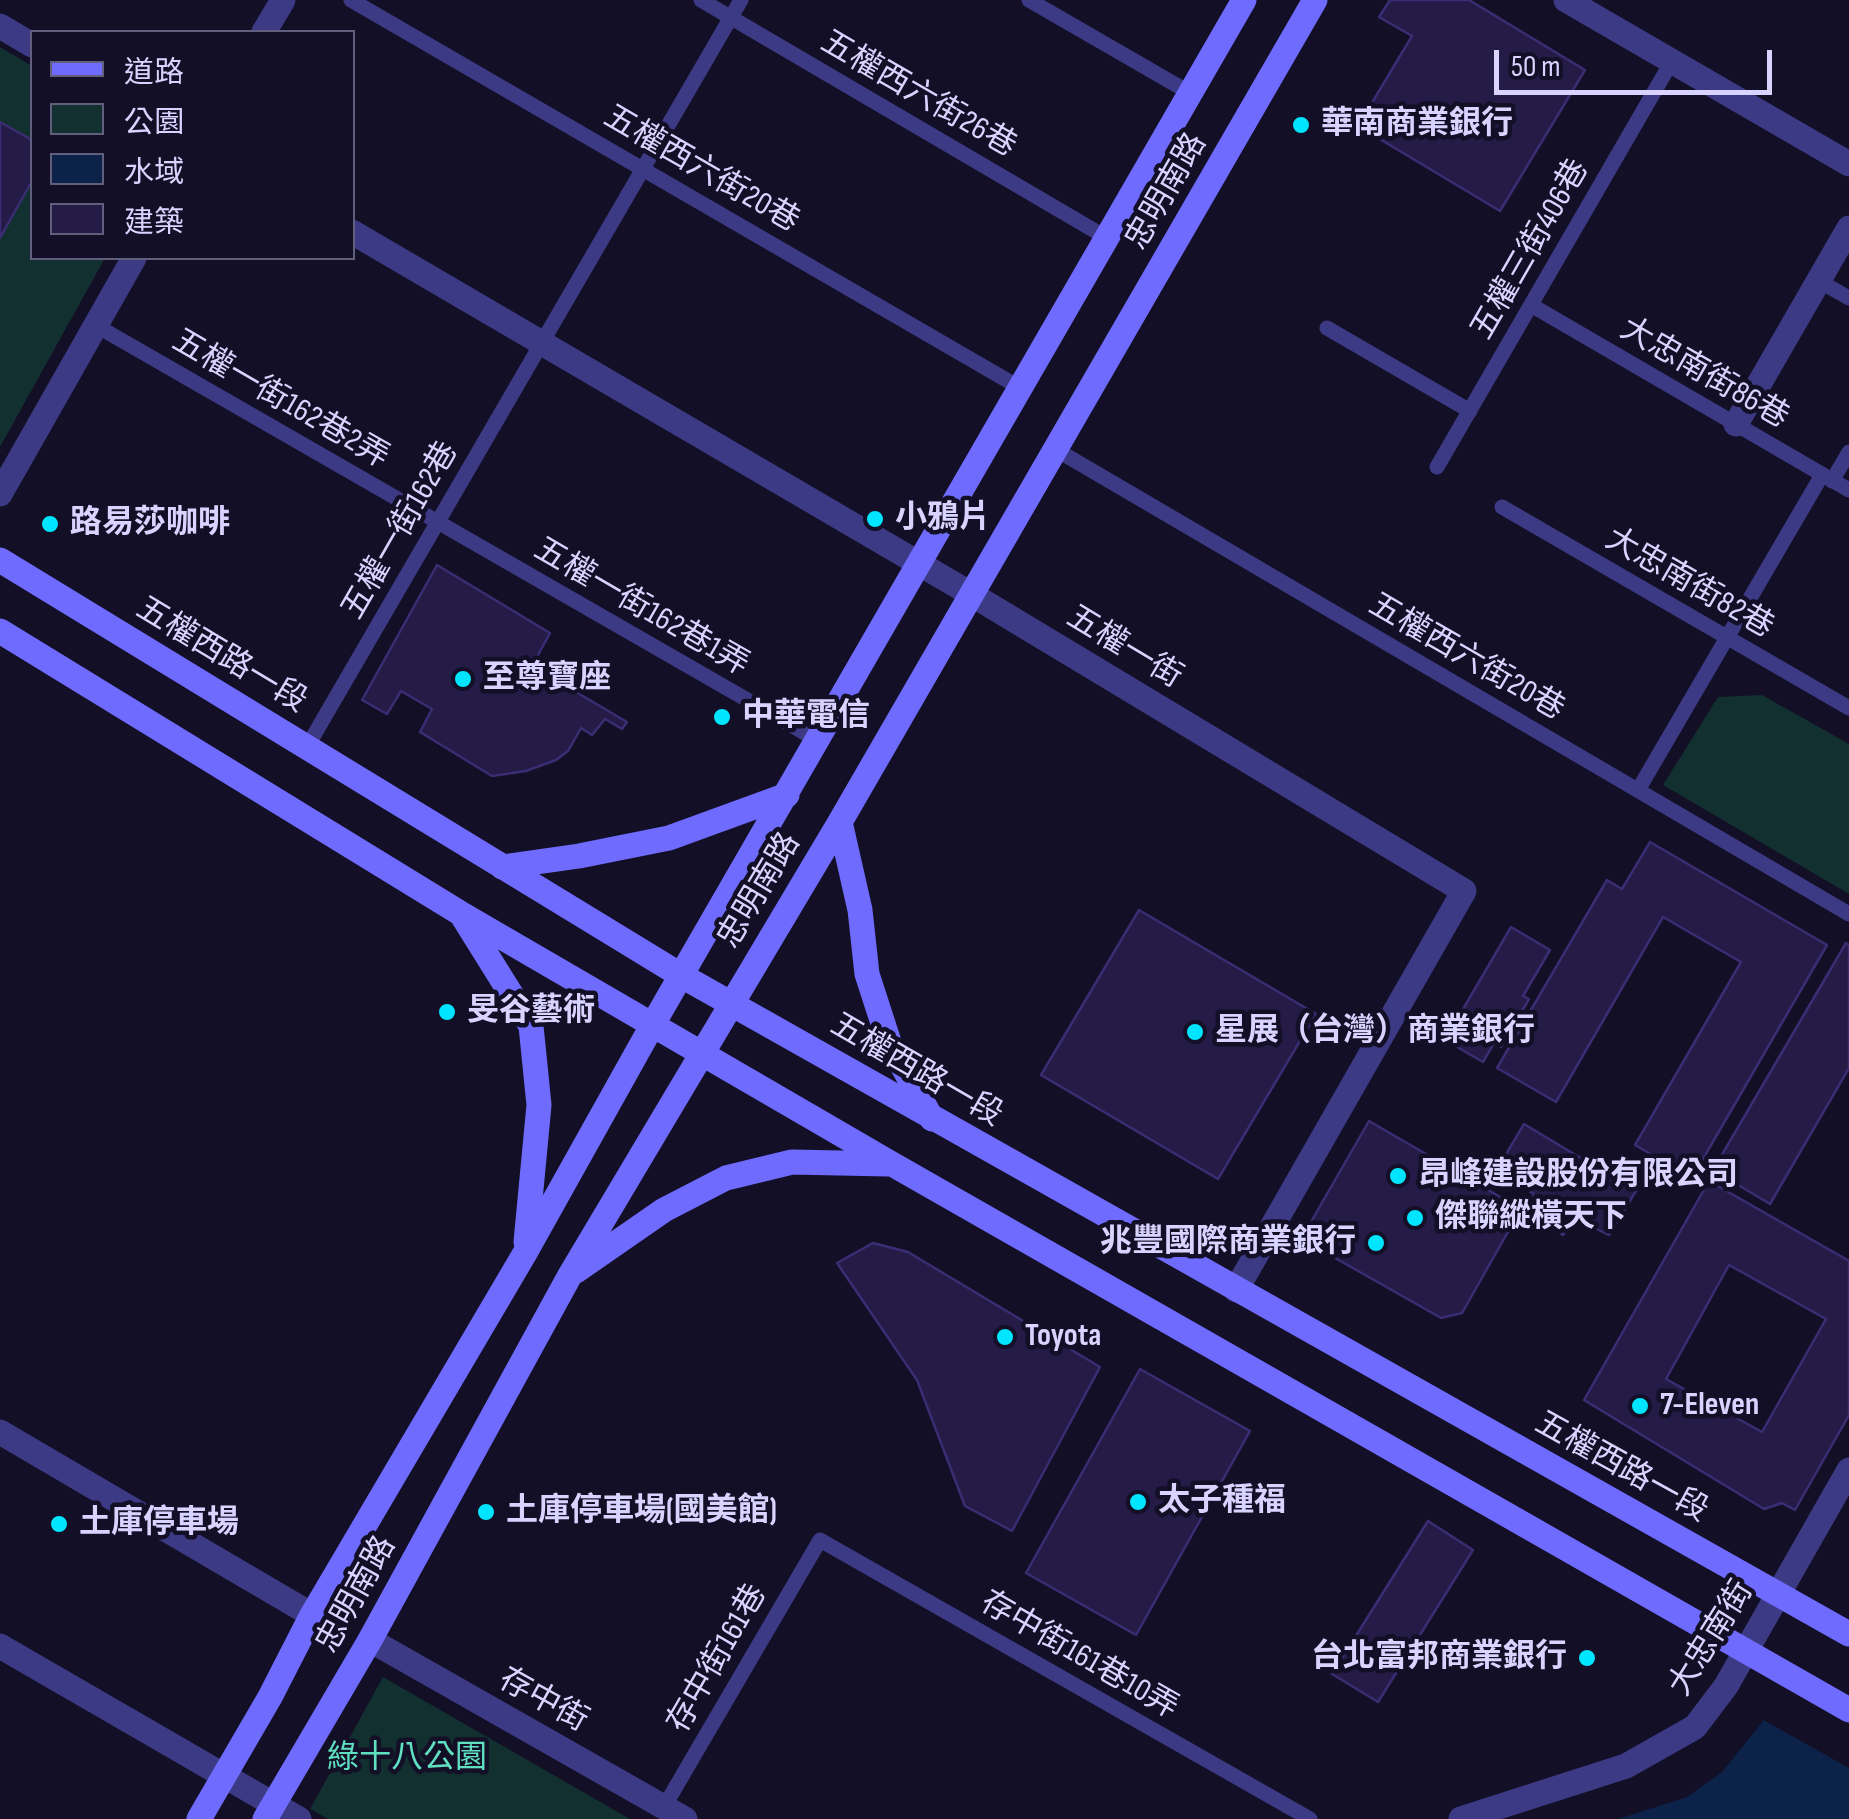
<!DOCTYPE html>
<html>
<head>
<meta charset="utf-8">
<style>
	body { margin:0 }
	#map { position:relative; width:1849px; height:1819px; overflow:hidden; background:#130f26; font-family:"Sofia Sans Condensed","Noto Sans TC",sans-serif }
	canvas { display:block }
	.legend { position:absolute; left:30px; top:30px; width:325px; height:230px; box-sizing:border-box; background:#130f26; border:2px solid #625e7d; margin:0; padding:12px 18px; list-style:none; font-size:30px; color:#d9d4ff }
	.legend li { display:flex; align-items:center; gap:20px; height:50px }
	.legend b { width:50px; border:2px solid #625e7d }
	.scale { position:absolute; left:1494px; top:50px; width:278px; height:45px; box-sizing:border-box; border:5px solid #d9d4ff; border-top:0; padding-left:12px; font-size:30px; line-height:35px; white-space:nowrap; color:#d9d4ff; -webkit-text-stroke:8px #130f26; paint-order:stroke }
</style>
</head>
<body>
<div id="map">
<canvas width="1849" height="1819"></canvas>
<ul class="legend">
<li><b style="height:12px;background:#6f6bff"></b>道路</li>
<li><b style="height:28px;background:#12302f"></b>公園</li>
<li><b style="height:28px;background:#0c2248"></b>水域</li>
<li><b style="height:28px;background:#241b47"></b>建築</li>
</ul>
<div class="scale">50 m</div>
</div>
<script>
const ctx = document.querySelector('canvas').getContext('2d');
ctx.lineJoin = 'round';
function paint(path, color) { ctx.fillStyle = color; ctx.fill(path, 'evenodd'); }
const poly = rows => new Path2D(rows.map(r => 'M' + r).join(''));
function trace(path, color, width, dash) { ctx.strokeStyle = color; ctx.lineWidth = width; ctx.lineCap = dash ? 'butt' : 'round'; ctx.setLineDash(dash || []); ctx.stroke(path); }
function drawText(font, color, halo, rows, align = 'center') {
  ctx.font = font + ' "Sofia Sans Condensed","Noto Sans TC",sans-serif'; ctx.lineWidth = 9; ctx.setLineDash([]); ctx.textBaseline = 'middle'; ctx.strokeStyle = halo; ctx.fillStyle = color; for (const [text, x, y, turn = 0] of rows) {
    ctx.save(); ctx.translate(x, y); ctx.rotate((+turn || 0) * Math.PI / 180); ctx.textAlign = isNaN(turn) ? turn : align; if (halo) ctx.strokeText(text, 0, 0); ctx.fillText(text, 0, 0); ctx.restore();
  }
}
paint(poly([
	[0,47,32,66,32,258,105,258,0,447],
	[1762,695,1849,744,1849,894,1663,785,1718,697],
	[383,1677,630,1819,328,1819,310,1809]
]), '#12302f');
paint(poly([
	[1849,1573,1849,1819,1618,1819,1687,1797,1722,1772,1763,1721]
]), '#0c2248');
paint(poly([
	[1849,1568,1849,1768,1760,1718]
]), '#130f26');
const building = poly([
	[1390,0,1469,0,1585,70,1500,211,1358,126,1412,36,1379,17,1390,0],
	[0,122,32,140,32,181,0,238,0,122],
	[437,565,550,633,532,666,627,722,622,729,605,719,592,735,581,728,568,751,556,760,526,771,492,776,420,732,432,709,401,691,387,714,362,700,437,565],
	[1650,842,1827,945,1692,1178,1635,1145,1741,962,1663,917,1556,1102,1497,1068,1607,880,1622,889,1650,842],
	[1139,910,1316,1014,1218,1179,1041,1075,1139,910],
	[1511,927,1550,950,1523,996,1529,999,1501,1047,1494,1043,1483,1062,1445,1040,1511,927],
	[1846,943,1849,945,1849,1068,1770,1204,1713,1170,1846,943],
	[1369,1121,1521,1209,1462,1313,1441,1318,1314,1246,1308,1227,1369,1121],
	[1524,1124,1636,1191,1609,1235,1574,1218,1563,1235,1524,1211,1534,1194,1496,1171,1524,1124],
	[1709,1181,1849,1261,1849,1415,1795,1510,1782,1503,1764,1509,1584,1400,1709,1181],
	[1729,1265,1826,1319,1762,1432,1666,1379,1729,1265],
	[873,1243,908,1252,1100,1367,1012,1531,965,1506,917,1380,837,1263,873,1243],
	[1140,1369,1250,1431,1136,1635,1026,1573,1140,1369],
	[1428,1521,1473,1550,1378,1702,1332,1674,1428,1521]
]);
paint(building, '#241b47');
trace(building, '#3b2d73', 2.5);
trace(poly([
	[351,0,1022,389],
	[701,0,1107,238],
	[1029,0,1190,93],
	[1819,281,1849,298],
	[1531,305,1849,490],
	[95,325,817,740],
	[1327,328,1470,411],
	[1055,449,1849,914],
	[1437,467,1672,61],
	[1832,481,1849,452],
	[1502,507,1849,708],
	[307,747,741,0],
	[1638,790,1822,475],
	[664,1807,820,1540,1310,1819]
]), '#3d3a85', 15);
trace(poly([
	[1566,0,1849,164],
	[0,26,32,45],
	[264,32,283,0],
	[352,232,971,594,1464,891,1236,1290],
	[1736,424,1849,228],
	[0,494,134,258],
	[0,1432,312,1615],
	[370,1640,685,1819],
	[0,1646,299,1819],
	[1461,1819,1626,1766,1695,1727,1726,1686,1849,1470]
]), '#3d3a85', 25);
trace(poly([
	[0,560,682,976,1849,1634],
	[0,631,460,913,892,1164,1849,1710],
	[840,822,860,910,867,974,889,1042,932,1119],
	[502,867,579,856,669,838,787,795],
	[463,917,531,1026,539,1105,526,1242],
	[576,1271,664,1210,726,1178,792,1162,887,1164],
	[199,1819,270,1697,312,1615,525,1253,653,1024,1244,0],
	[265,1819,370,1640,569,1277,840,822,1315,0]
]), '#6f6bff', 25);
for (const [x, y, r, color] of [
	[1301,125,10,"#00e5ff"],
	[875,519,10,"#00e5ff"],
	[50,524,10,"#00e5ff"],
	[463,679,10,"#00e5ff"],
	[722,717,10,"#00e5ff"],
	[447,1012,10,"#00e5ff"],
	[1195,1032,10,"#00e5ff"],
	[1398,1176,10,"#00e5ff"],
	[1415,1218,10,"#00e5ff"],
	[1376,1243,10,"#00e5ff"],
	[1005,1337,10,"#00e5ff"],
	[1640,1406,10,"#00e5ff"],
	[1138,1502,10,"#00e5ff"],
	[486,1512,10,"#00e5ff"],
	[59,1524,10,"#00e5ff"],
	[1587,1658,10,"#00e5ff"]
]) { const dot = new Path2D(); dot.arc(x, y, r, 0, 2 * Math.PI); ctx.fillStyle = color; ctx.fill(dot); trace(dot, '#130f26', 4); }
drawText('32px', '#d9d4ff', '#130f26', [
	["五權西六街26巷",918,95,30],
	["五權西六街20巷",701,170,30],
	["忠明南路",1167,192,-60],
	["五權三街406巷",1531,250,-60],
	["大忠南街86巷",1704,374,30],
	["五權一街162巷2弄",280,400,30],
	["五權一街162巷",401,531,-60],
	["大忠南街82巷",1689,584,30],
	["五權一街162巷1弄",641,608,30],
	["五權一街",1124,648,31],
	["五權西路一段",221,656,31],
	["五權西六街20巷",1466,658,30],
	["忠明南路",760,891,-59],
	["五權西路一段",916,1071,30],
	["五權西路一段",1621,1468,29],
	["忠明南路",357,1595,-61],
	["大忠南街",1712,1639,-58],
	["存中街161巷10弄",1079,1656,30],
	["存中街161巷",718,1659,-60],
	["存中街",543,1701,29]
]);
drawText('bold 32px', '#d9d4ff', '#130f26', [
	["華南商業銀行",1321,125],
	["小鴉片",895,519],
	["路易莎咖啡",70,524],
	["至尊寶座",483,679],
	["中華電信",742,717],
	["旻谷藝術",467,1012],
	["星展（台灣）商業銀行",1215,1032],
	["昂峰建設股份有限公司",1418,1176],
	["傑聯縱橫天下",1435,1218],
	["兆豐國際商業銀行",1356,1243,"right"],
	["Toyota",1025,1337],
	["7-Eleven",1660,1406],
	["太子種福",1158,1502],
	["土庫停車場(國美館)",506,1512],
	["土庫停車場",79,1524],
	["台北富邦商業銀行",1567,1658,"right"]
], 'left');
drawText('32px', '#5fe0c0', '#130f26', [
	["綠十八公園",407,1759]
]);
</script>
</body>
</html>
